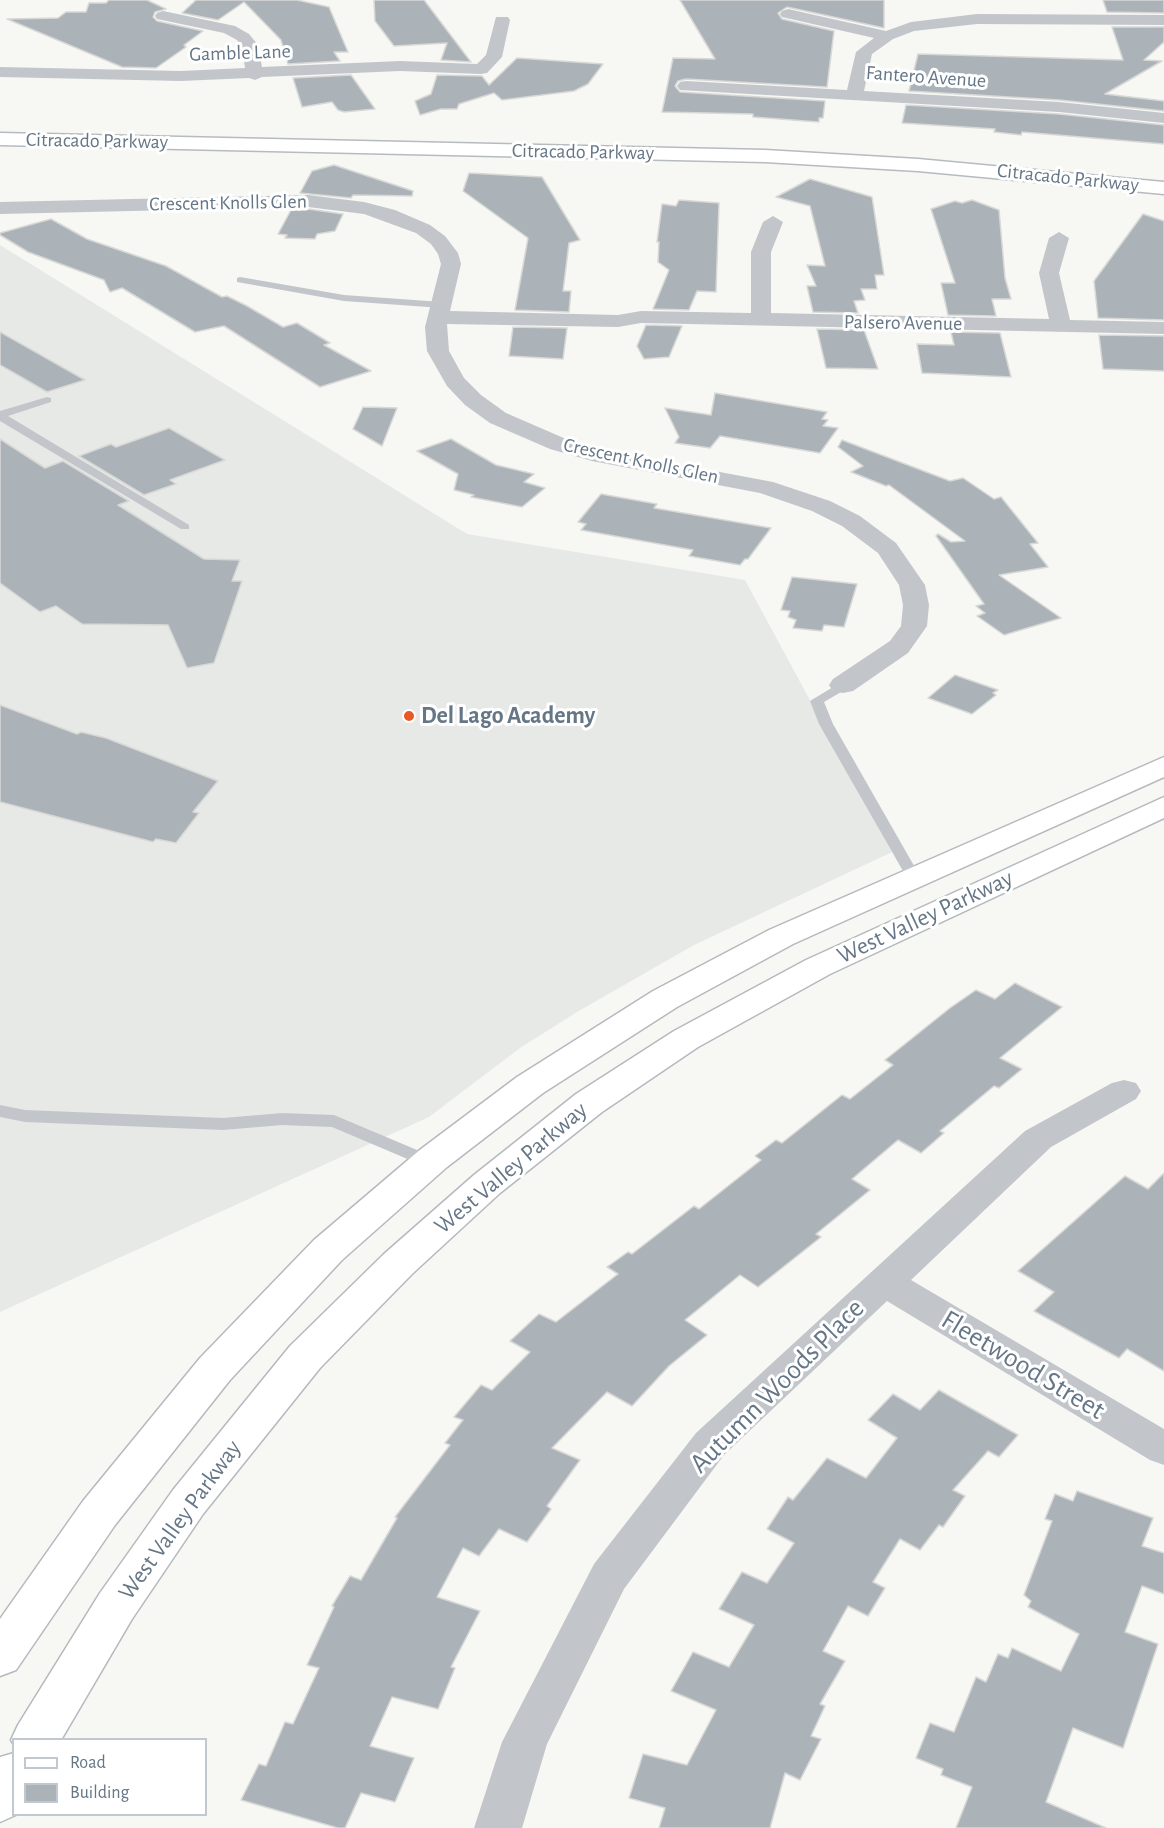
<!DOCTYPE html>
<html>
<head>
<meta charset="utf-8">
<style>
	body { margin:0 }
	#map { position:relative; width:1164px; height:1828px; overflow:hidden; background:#f7f7f4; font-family:"Alegreya Sans",sans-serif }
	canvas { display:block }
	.legend { position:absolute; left:12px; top:1738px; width:195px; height:78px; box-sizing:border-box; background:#fff; border:2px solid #c1c8cf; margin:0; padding:8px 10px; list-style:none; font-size:18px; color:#657686 }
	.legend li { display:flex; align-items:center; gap:12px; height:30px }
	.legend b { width:30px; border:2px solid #c1c8cf }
</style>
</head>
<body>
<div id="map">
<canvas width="1164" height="1828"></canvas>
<ul class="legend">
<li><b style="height:8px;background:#fff"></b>Road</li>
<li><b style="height:16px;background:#abb3b9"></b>Building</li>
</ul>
</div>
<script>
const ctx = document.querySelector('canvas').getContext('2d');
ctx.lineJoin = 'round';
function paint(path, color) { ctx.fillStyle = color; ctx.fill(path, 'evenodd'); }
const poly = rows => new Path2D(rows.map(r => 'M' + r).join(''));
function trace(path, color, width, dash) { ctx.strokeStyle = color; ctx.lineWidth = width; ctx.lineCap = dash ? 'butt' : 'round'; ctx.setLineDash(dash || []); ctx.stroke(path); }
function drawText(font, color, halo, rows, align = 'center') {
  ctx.font = font + ' "Alegreya Sans",sans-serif'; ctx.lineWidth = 6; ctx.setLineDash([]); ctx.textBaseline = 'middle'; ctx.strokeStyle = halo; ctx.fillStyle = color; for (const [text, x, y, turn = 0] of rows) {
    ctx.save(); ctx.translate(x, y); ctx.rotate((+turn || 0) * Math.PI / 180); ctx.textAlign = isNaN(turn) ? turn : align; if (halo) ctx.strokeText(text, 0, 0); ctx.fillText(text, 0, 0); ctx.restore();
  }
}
paint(poly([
	[0,245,467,534,745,580,892,852,694,945,577,1012,520,1048,429,1117,0,1312]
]), '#e7e9e7');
const building = poly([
	[109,0,147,0,166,9,155,12,153,17,157,21,203,31,184,45,186,47,156,68,122,67,7,19,58,18,66,12,86,12,89,3,106,3,109,0],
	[196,0,297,0,329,7,348,52,334,52,340,61,288,64,281,40,244,2,218,20,182,13,196,0],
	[374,0,424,0,471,62,441,60,447,43,394,46,375,21,374,0],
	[680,0,884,0,884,28,787,7,778,13,782,19,834,31,827,87,686,79,678,81,675,86,680,92,825,101,823,118,819,118,819,122,753,117,753,114,662,112,673,58,715,59,680,0],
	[1103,0,1164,0,1164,13,1107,12,1103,0],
	[1112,27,1164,27,1164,42,1144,60,1162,61,1105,94,1164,101,1164,111,1059,100,909,91,918,54,1123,60,1112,27],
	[517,58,603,64,588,84,574,91,502,100,494,93,459,104,457,109,441,109,420,115,415,101,431,94,437,75,482,76,489,85,517,58],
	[351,75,375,109,344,112,338,110,332,102,302,107,293,78,351,75],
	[906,105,1059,114,1164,125,1164,144,1022,132,1021,135,994,132,995,129,902,123,906,105],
	[334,165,413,191,412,196,353,195,351,198,300,193,312,171,334,165],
	[469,173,542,177,580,240,569,243,563,291,571,291,569,312,515,310,528,238,463,191,469,173],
	[810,179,872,197,884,275,875,275,877,289,861,289,865,300,854,301,858,313,813,312,807,286,816,286,807,265,825,266,810,206,776,197,810,179],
	[679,200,719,203,716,292,697,291,689,310,653,309,669,270,658,262,659,242,657,242,662,204,676,206,679,200],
	[972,200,999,210,1005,278,1011,299,992,299,996,316,948,315,941,283,955,283,931,209,955,201,962,203,972,200],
	[308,209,343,214,335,231,317,234,315,239,285,238,287,235,278,234,291,210,308,209],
	[1143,214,1164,221,1164,320,1098,318,1094,281,1143,214],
	[51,219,87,239,166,266,222,297,227,296,247,306,283,327,297,323,330,343,324,345,371,371,320,387,224,326,195,332,122,288,110,292,104,280,28,252,0,235,0,233,51,219],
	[646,325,682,326,669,357,644,359,637,346,646,325],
	[513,327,567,328,563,359,509,356,513,327],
	[817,329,864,330,878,369,826,368,817,329],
	[0,332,85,380,47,392,0,365,0,332],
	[951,332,1000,333,1011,377,922,373,917,344,954,345,951,332],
	[1099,335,1164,336,1164,371,1103,369,1099,335],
	[715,393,827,412,822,419,828,420,823,426,838,428,820,453,720,436,710,448,675,443,679,437,665,408,711,415,715,393],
	[363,407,397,408,382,446,353,429,363,407],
	[169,428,225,460,170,480,176,484,144,495,79,456,111,444,116,447,169,428],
	[0,439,45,468,63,461,129,501,118,505,204,559,240,560,232,581,242,581,214,663,187,668,168,625,82,624,56,606,40,612,0,583,0,439],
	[451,439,496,465,534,474,524,482,545,488,522,507,471,497,474,495,454,490,458,474,417,451,451,439],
	[842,440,950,481,963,478,994,499,1001,497,1038,543,1030,544,1048,567,999,575,1061,618,1004,635,977,616,985,613,976,606,984,604,936,536,938,534,951,542,965,541,889,485,886,486,851,472,863,466,838,447,842,440],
	[601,494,657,504,654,508,771,528,748,559,745,559,740,565,689,556,693,550,581,530,586,524,578,522,601,494],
	[792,577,857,584,844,627,824,625,822,631,793,628,796,620,788,617,790,611,781,610,792,577],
	[955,675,998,690,993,693,996,695,972,714,928,698,955,675],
	[0,705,77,734,81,732,106,738,218,781,193,812,199,813,176,843,156,839,153,842,0,802,0,705],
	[1015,983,1062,1007,1000,1058,1022,1069,999,1088,994,1086,940,1131,944,1133,921,1153,898,1140,852,1179,870,1190,816,1234,821,1237,758,1287,740,1275,685,1320,707,1335,669,1366,632,1406,607,1392,552,1448,580,1460,547,1506,551,1509,527,1542,499,1529,479,1556,463,1548,437,1597,480,1611,451,1667,455,1668,438,1709,392,1697,370,1746,414,1758,395,1802,361,1793,345,1828,338,1828,241,1800,259,1764,266,1766,285,1722,293,1724,319,1668,307,1665,334,1607,332,1606,350,1576,361,1580,397,1518,395,1517,450,1445,445,1443,463,1420,454,1417,481,1385,492,1390,530,1352,510,1341,539,1314,556,1322,618,1274,607,1267,628,1252,632,1254,694,1206,699,1209,761,1160,755,1156,776,1140,782,1143,842,1095,850,1099,893,1065,885,1060,950,1008,976,990,995,999,1015,983],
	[1164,1173,1164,1371,1127,1349,1119,1358,1034,1311,1054,1292,1018,1271,1125,1176,1148,1189,1164,1173],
	[939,1390,1018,1435,999,1457,988,1451,953,1490,965,1496,943,1527,939,1525,920,1550,900,1539,873,1582,885,1588,868,1616,848,1606,823,1651,845,1661,820,1704,825,1706,811,1736,821,1739,800,1780,785,1773,770,1828,659,1828,665,1808,629,1798,643,1754,687,1765,716,1710,671,1691,693,1652,729,1667,754,1625,719,1609,742,1572,767,1583,794,1543,767,1529,788,1497,793,1500,827,1458,866,1478,897,1438,868,1420,893,1394,920,1410,939,1390],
	[1077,1491,1153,1518,1142,1546,1164,1553,1164,1594,1142,1586,1125,1632,1158,1644,1123,1748,1073,1728,1046,1802,1106,1828,956,1828,972,1787,941,1775,943,1769,916,1758,930,1723,954,1732,976,1677,986,1682,998,1654,1008,1658,1012,1648,1061,1671,1079,1634,1028,1607,1031,1601,1024,1595,1052,1521,1045,1519,1055,1494,1073,1501,1077,1491]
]);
paint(building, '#abb3b9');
trace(building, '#d8d8d6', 1.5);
const secondary = poly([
	[0,133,765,150,918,159,1164,182,1164,194,918,171,765,162,0,145,0,133]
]);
const primary = poly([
	[1164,757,1164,777,793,944,677,1007,543,1093,447,1167,342,1260,230,1380,115,1525,16,1670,0,1676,0,1619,83,1501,200,1358,314,1240,421,1149,517,1077,653,991,769,930,1164,757],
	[1164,797,1164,818,830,974,698,1047,602,1112,500,1193,412,1274,320,1368,203,1514,132,1619,61,1740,14,1740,14,1745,11,1740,18,1725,100,1593,173,1490,290,1346,384,1254,474,1175,576,1094,674,1031,806,960,1164,797],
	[14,1753,14,1814,18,1814,0,1822,0,1757,14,1753]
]);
trace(secondary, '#b6bbc0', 3);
trace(primary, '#b5b9be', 3);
paint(poly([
	[240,277,344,295,442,302,447,305,442,308,344,301,237,282,237,278,240,277],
	[47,397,51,398,51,402,8,416,189,525,189,529,181,529,0,421,0,411,47,397],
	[843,681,850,685,848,688,824,702,833,724,921,878,919,881,909,881,907,878,819,724,810,701,843,681],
	[0,1105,25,1110,223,1118,282,1113,334,1115,436,1158,439,1162,436,1166,424,1166,332,1127,282,1125,223,1130,25,1122,0,1117,0,1105]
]), '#c2c6ca');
paint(poly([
	[788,9,886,31,911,22,977,14,1164,15,1164,25,977,24,914,31,893,39,872,54,864,91,1059,102,1164,113,1164,123,1059,112,680,90,677,86,680,82,686,81,847,90,856,52,874,38,782,17,780,14,782,11,788,9],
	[163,11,235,26,249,34,258,45,262,67,400,61,477,64,486,55,496,17,508,17,510,20,502,57,487,73,481,74,400,71,262,77,255,80,249,78,181,81,0,77,0,67,181,71,245,68,242,46,237,40,224,33,157,19,155,16,157,13,163,11],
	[308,195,364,202,395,210,430,225,445,236,458,253,461,264,450,311,618,315,641,311,751,313,751,252,763,222,773,216,783,222,771,252,771,313,1049,319,1039,273,1049,238,1059,232,1069,238,1059,273,1070,320,1164,322,1164,334,641,323,618,327,447,324,449,351,464,378,481,395,506,413,566,439,603,450,773,482,830,501,860,516,896,543,925,585,929,605,927,626,908,653,853,691,843,693,833,691,829,685,833,679,890,641,901,626,903,605,899,585,878,553,842,526,812,511,760,493,592,461,550,449,490,423,465,405,447,386,427,351,425,327,441,264,438,254,431,244,416,233,364,214,308,207,0,214,0,202,308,195],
	[1124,1080,1136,1083,1141,1091,1136,1099,1051,1147,911,1280,1164,1429,1164,1465,1150,1460,887,1301,724,1455,624,1589,547,1744,522,1828,474,1828,502,1742,594,1564,696,1433,1025,1131,1112,1083,1124,1080]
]), '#c2c6ca');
paint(secondary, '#fff');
paint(primary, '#fff');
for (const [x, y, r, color] of [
	[409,716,6,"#e85923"]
]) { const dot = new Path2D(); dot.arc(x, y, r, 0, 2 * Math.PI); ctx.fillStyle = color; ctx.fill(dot); trace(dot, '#fff', 2); }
drawText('20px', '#657686', '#fff', [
	["Gamble Lane",240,53,-2],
	["Fantero Avenue",926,77,4],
	["Citracado Parkway",97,141,1],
	["Citracado Parkway",583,152,1],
	["Citracado Parkway",1068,178,6],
	["Crescent Knolls Glen",228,203,-1],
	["Palsero Avenue",903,323,1],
	["Crescent Knolls Glen",641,461,12]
]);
drawText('bold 24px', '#657686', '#fff', [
	["Del Lago Academy",421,716]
], 'left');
drawText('24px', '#657686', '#fff', [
	["West Valley Parkway",925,917,-25],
	["West Valley Parkway",511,1168,-40],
	["West Valley Parkway",180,1520,-54]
]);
drawText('28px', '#657686', '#fff', [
	["Fleetwood Street",1023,1365,31],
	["Autumn Woods Place",777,1386,-45]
]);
</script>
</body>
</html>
